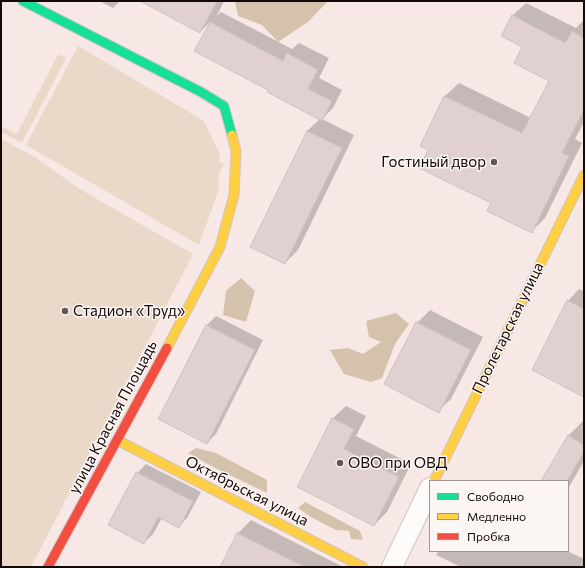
<!DOCTYPE html>
<html>
<head>
<meta charset="utf-8">
<style>
	body { margin:0 }
	#map { position:relative; width:585px; height:568px; overflow:hidden; background:#f7e8e5; font-family:Commissioner,sans-serif }
	canvas { display:block }
	.frame { position:absolute; inset:0; border:2px solid #130908; pointer-events:none }
	.legend { position:absolute; left:429px; top:480px; width:140px; height:72px; box-sizing:border-box; background:#fcf6f4; border:1px solid #9f9796; margin:0; padding:5px 7px; list-style:none; font-size:12px; color:#130908 }
	.legend li { display:flex; align-items:center; gap:8px; height:20px }
	.legend b { width:20px; border:1px solid #9f9796 }
</style>
</head>
<body>
<div id="map">
<canvas width="585" height="568"></canvas>
<div class="frame"></div>
<ul class="legend">
<li><b style="height:5px;background:#16e098"></b>Свободно</li>
<li><b style="height:5px;background:#ffcf43"></b>Медленно</li>
<li><b style="height:5px;background:#f24e42"></b>Пробка</li>
</ul>
</div>
<script>
const ctx = document.querySelector('canvas').getContext('2d');
ctx.lineJoin = 'round';
function paint(path, color) { ctx.fillStyle = color; ctx.fill(path, 'evenodd'); }
const poly = rows => new Path2D(rows.map(r => 'M' + r).join(''));
function trace(path, color, width, dash) { ctx.strokeStyle = color; ctx.lineWidth = width; ctx.lineCap = dash ? 'butt' : 'round'; ctx.setLineDash(dash || []); ctx.stroke(path); }
function drawText(font, color, halo, rows, align = 'center') {
  ctx.font = font + ' Commissioner,sans-serif'; ctx.lineWidth = 3; ctx.setLineDash([]); ctx.textBaseline = 'middle'; ctx.strokeStyle = halo; ctx.fillStyle = color; for (const [text, x, y, turn = 0] of rows) {
    ctx.save(); ctx.translate(x, y); ctx.rotate((+turn || 0) * Math.PI / 180); ctx.textAlign = isNaN(turn) ? turn : align; if (halo) ctx.strokeText(text, 0, 0); ctx.fillText(text, 0, 0); ctx.restore();
  }
}
paint(poly([
	[78,46,204,121,220,154,219,161,224,164,219,173,218,192,199,245,26,145],
	[58,54,66,58,22,143,1,132,1,126,17,134],
	[1,139,35,157,78,188,193,254,31,567,1,567]
]), '#ead9c8');
paint(poly([
	[235,1,328,1,308,22,278,42,262,25,238,16],
	[241,278,255,291,246,322,223,315,226,291],
	[396,313,409,324,395,344,382,378,371,382,344,374,330,350,348,348,363,354,381,342,369,337,366,321],
	[196,448,216,453,267,480,267,493,217,469,188,453],
	[305,502,360,531,363,540,351,539,349,531,336,530,311,517,298,508]
]), '#d5c2ad');
paint(poly([
	[99,1,120,1,113,8],
	[142,1,224,1,217,16,221,12,292,49,299,43,329,58,319,78,342,90,333,108,322,119,354,135,298,250,285,263,307,131,320,119,269,89,196,50,210,22,200,32],
	[526,3,576,28,584,20,584,122,575,139,582,143,545,218,531,232,493,203,429,150,421,146,445,96,459,83,531,118,550,80,523,46,512,16],
	[579,289,584,291,584,391,568,301],
	[430,310,483,337,451,399,438,411,417,323],
	[216,316,263,340,216,434,207,443,160,419,207,325],
	[346,406,366,416,356,436,411,464,387,512,374,525,298,487,333,418],
	[583,421,584,422,584,461,568,489,568,481,542,481,568,436],
	[146,464,201,492,187,518,178,527,162,518,153,534,144,543,137,473],
	[251,520,343,567,221,567,238,533],
	[438,551,567,551,584,559,584,567,461,567,436,555]
]), '#0003');
const building = poly([
	[140,1,217,1,200,33,140,1],
	[512,15,565,43,572,31,584,38,584,110,562,153,569,156,532,233,487,211,491,203,419,168,428,150,420,146,444,96,522,133,549,81,514,63,522,47,501,36,512,15],
	[210,22,283,61,287,53,318,70,308,89,332,101,322,121,267,92,268,90,194,51,210,22],
	[307,131,342,148,285,264,250,247,307,131],
	[567,300,584,309,584,397,532,370,567,300],
	[416,322,471,350,439,413,384,384,416,322],
	[206,325,255,350,207,444,158,419,206,325],
	[332,418,354,429,344,449,399,477,374,526,297,487,332,418],
	[568,435,584,445,584,452,567,481,541,481,568,435],
	[136,472,193,501,179,528,158,517,144,544,108,525,136,472],
	[237,533,305,567,220,567,237,533]
]);
paint(building, '#e0d1d0');
trace(building, '#cdc0c0', 1);
const street = poly([
	[392,567,430,488]
]);
const fast = poly([
	[23,1,201,92,224,106,232,135]
]);
const slow = poly([
	[167,348,220,247,234,195,236,151,232,135],
	[117,440,363,567],
	[434,481,584,175]
]);
const jam = poly([
	[48,567,167,348]
]);
trace(street, '#d1c4c2', 22);
trace(fast, '#d1c4c2', 11);
trace(slow, '#d1c4c2', 11);
trace(jam, '#d1c4c2', 11);
trace(street, '#fefcfb', 20);
trace(fast, '#16e098', 9);
trace(slow, '#ffcf43', 9);
trace(jam, '#f24e42', 9);
for (const [x, y, r, color] of [
	[494,162,4,"#635755"],
	[65,311,4,"#635755"],
	[340,463,4,"#635755"]
]) { const dot = new Path2D(); dot.arc(x, y, r, 0, 2 * Math.PI); ctx.fillStyle = color; ctx.fill(dot); trace(dot, '#fcf6f4', 1.5); }
drawText('15px', '#130908', '#fcf6f4', [
	["Гостиный двор",486,162,"right"],
	["Стадион «Труд»",73,311],
	["ОВО при ОВД",348,463]
], 'left');
drawText('15px', '#130908', '#fcf6f4', [
	["Пролетарская улица",508,328,-64],
	["улица Красная Площадь",113,417,-62],
	["Октябрьская улица",247,491,27]
]);
</script>
</body>
</html>
